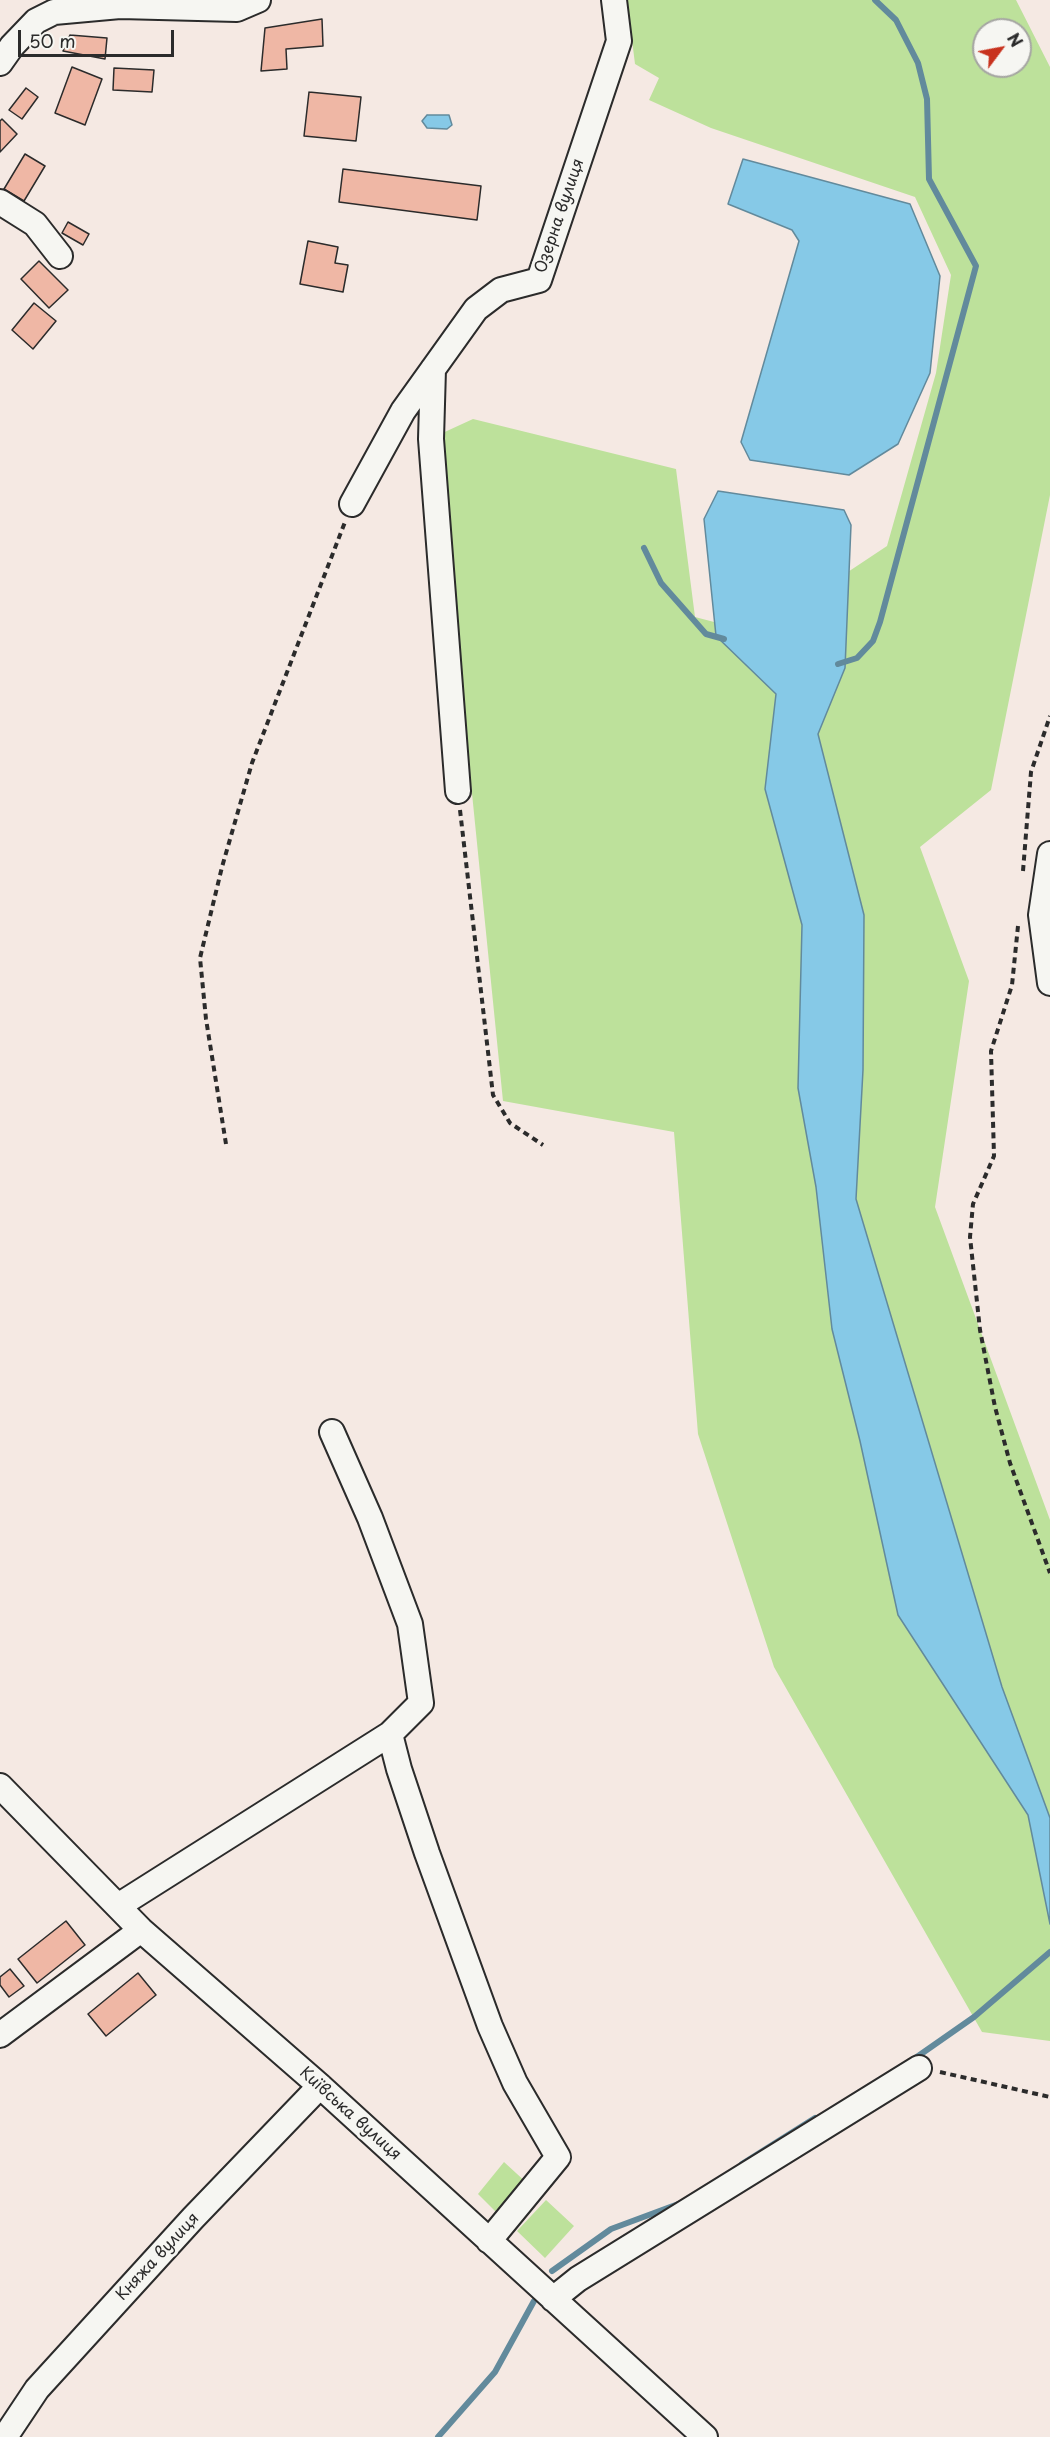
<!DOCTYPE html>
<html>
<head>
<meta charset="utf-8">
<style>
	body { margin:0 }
	#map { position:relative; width:1050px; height:2437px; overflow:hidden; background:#f5e9e3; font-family:"Playpen Sans",sans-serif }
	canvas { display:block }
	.north { position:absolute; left:972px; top:18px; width:60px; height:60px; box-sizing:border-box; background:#f6f6f2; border:2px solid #a5a5a2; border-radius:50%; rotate:58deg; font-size:16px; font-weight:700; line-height:24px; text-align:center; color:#2b2b2b }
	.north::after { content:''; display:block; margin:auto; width:21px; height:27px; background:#c8321e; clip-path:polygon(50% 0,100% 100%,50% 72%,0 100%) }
	.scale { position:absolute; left:18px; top:30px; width:156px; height:27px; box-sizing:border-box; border:3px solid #2b2b2b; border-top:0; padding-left:8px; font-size:18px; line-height:21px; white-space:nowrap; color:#2b2b2b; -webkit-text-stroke:4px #f6f6f2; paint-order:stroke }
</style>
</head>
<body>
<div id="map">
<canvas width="1050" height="2437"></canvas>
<div class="north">N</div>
<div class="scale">50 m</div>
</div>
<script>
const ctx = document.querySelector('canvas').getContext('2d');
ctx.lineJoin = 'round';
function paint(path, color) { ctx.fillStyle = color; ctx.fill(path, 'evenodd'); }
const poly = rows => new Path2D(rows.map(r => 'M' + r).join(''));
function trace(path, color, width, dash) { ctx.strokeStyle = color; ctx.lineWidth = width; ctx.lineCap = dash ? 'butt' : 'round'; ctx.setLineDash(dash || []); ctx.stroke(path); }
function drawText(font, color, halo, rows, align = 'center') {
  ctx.font = font + ' "Playpen Sans",sans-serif'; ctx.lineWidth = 6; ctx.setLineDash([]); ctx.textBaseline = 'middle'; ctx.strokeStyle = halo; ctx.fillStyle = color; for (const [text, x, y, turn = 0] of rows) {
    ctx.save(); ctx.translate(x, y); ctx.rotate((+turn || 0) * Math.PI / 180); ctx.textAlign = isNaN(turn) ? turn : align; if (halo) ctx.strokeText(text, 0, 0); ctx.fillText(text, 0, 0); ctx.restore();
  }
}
paint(poly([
	[627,0,1016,0,1050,67,1050,495,991,790,920,847,969,981,935,1207,1050,1520,1050,2041,982,2032,774,1667,698,1434,674,1132,503,1101,436,436,473,419,676,469,695,617,756,633,887,546,936,373,951,275,915,197,711,128,649,100,659,78,635,64],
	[984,30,1020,30,1020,66,984,66],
	[504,2162,528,2184,501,2217,478,2194],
	[546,2200,574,2226,545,2258,517,2231]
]), '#bde19b');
const water = poly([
	[427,115,449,115,452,125,447,129,427,128,422,121,427,115],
	[743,159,910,204,940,276,930,373,898,444,849,475,750,460,741,442,799,241,792,230,728,204,743,159],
	[718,491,844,510,851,525,845,668,818,734,864,915,863,1070,856,1199,1002,1687,1050,1818,1050,1924,1028,1815,898,1615,860,1441,832,1329,816,1187,798,1088,802,925,765,789,776,694,716,636,704,519,718,491]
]);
paint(water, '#86c9e7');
trace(water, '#628a9c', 1.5);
trace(poly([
	[644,548,661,583,706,634,724,639],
	[838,664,857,658,873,641,880,622,976,266,929,179,927,99,918,63,896,20,875,0],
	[911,2061,974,2017,1050,1952],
	[742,2164,815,2118],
	[552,2271,611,2229,681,2203],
	[438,2437,495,2372,534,2301]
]), '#628a9c', 6);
const building = poly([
	[322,19,323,46,286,49,287,69,261,71,265,28,322,19],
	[70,35,107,38,105,59,63,51,70,35],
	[72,67,102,79,85,125,55,113,72,67],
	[114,68,154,70,152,92,113,90,114,68],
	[26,88,38,97,22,119,9,110,26,88],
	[309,92,361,97,356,141,304,136,309,92],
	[2,119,17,134,0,152,0,121,2,119],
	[25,154,45,166,24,201,4,189,25,154],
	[343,169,481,186,477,220,339,202,343,169],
	[68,222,89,234,83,245,62,233,68,222],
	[308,241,338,247,335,263,348,265,343,292,300,284,308,241],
	[39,261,68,290,49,308,21,279,39,261],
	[34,303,56,321,33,349,12,330,34,303],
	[66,1921,85,1945,37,1983,18,1959,66,1921],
	[10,1969,24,1986,9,1997,0,1985,0,1977,10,1969],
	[138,1973,156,1995,106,2036,88,2014,138,1973]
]);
paint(building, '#efb7a5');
trace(building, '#2b2b2b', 1.5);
const minor = poly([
	[0,63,12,46,36,21,54,12,120,6,237,9,258,0],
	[0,202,35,224,60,256],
	[433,369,431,439,458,791],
	[352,504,403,411,476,309,501,290,539,280,619,41,614,0],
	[1050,854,1041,915,1050,983],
	[332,1432,370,1518,410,1624,421,1703,390,1734,399,1769,427,1853,490,2026,515,2083,558,2157,489,2241],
	[0,1786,141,1930,320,2086,705,2437],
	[118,1906,390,1734],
	[0,2035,141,1930],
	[553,2299,578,2279,919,2068],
	[5,2437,37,2389,193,2218,320,2086]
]);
trace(minor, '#2b2b2b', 28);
trace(poly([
	[460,810,493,1095,510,1123,543,1145],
	[1023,871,1031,772,1050,716],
	[1018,926,1012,985,991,1051,994,1156,973,1204,970,1237,980,1330,995,1407,1010,1463,1050,1573],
	[226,1144,206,1019,200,958,222,867,252,763,345,522],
	[940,2072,1050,2097]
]), '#2b2b2b', 4, [6, 4.5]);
trace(minor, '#f6f6f2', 24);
drawText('16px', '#2b2b2b', '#f6f6f2', [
	["Озерна вулиця",560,216,-71],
	["Київська вулиця",350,2114,42],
	["Княжа вулиця",158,2257,-47]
]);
</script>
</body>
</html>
